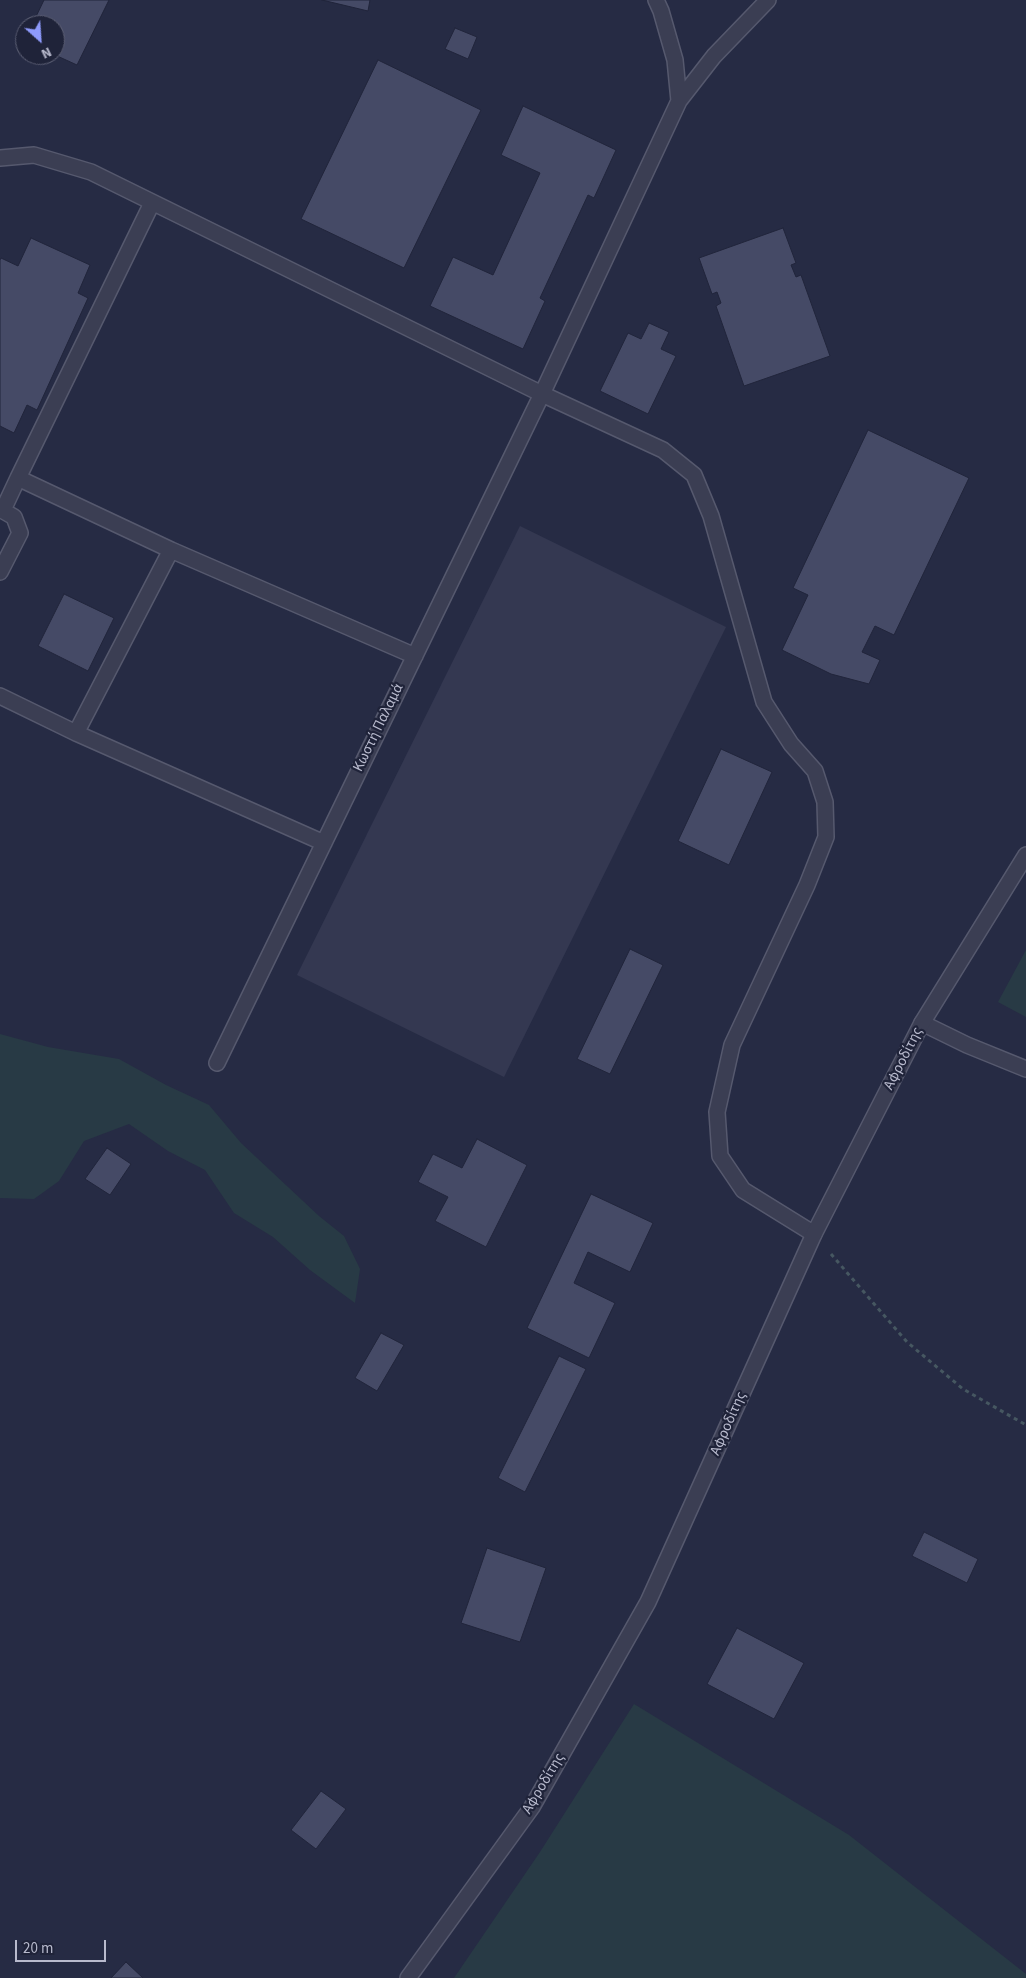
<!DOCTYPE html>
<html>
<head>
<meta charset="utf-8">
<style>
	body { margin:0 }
	#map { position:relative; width:1026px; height:1978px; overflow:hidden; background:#262b44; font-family:"Source Sans 3",sans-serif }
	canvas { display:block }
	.north { position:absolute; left:15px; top:15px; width:50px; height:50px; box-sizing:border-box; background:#1f2339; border:1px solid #5c5f74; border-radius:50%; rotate:154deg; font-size:14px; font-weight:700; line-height:20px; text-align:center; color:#b8bacd }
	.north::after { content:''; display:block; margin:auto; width:18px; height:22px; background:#8e9afc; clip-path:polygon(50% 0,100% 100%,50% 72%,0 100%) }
	.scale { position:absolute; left:15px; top:1940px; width:91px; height:22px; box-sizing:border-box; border:2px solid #b8bacd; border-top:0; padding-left:6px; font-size:15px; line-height:18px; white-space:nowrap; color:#b8bacd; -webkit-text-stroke:4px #1f2339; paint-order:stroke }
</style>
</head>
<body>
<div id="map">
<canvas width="1026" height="1978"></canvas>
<div class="north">N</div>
<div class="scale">20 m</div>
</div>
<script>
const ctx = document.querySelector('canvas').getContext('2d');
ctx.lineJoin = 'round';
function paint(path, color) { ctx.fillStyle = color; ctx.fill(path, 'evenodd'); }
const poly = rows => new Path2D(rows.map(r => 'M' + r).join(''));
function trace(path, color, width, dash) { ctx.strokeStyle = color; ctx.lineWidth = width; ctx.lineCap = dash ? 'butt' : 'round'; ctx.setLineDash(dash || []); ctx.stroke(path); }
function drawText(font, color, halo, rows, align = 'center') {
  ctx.font = font + ' "Source Sans 3",sans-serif'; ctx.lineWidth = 4.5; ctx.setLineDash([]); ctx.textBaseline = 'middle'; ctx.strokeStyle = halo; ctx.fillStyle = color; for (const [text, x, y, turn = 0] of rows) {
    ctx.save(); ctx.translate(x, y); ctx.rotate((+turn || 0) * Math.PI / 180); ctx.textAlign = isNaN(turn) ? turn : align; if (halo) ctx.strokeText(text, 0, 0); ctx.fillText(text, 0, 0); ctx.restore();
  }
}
paint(poly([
	[520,526,726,627,504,1077,297,975]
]), '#343851');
paint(poly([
	[1026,950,1026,1017,998,1002],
	[0,1034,48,1047,119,1059,166,1085,209,1105,241,1143,319,1216,344,1236,360,1269,355,1303,310,1270,273,1237,234,1213,205,1170,168,1151,129,1124,84,1141,59,1181,34,1199,0,1198],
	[634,1704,849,1835,1026,1974,1026,1978,454,1978,540,1852]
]), '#283a45');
const building = poly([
	[44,0,109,0,77,65,55,55,55,25,32,25,44,0],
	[322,0,370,0,368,11,322,0],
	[455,28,477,37,468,59,445,49,455,28],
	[378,60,481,110,404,268,301,219,378,60],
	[523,106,616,150,594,198,588,195,540,298,545,301,523,349,430,306,453,257,493,275,540,173,501,155,523,106],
	[783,228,796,263,791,265,796,277,801,275,830,356,744,386,716,306,721,303,717,292,712,294,699,258,783,228],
	[31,238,90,265,78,293,88,298,37,410,27,405,14,433,0,426,0,260,1,258,18,266,31,238],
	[649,323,669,332,661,349,676,356,648,414,600,391,628,333,641,339,649,323],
	[868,430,969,478,894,635,875,626,862,652,880,660,869,684,831,674,782,650,808,595,793,588,868,430],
	[64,594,114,618,88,671,38,646,64,594],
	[721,749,772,772,729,865,678,841,721,749],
	[630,949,663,965,610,1074,577,1059,630,949],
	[477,1139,527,1165,486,1247,435,1221,448,1197,418,1182,433,1154,462,1168,477,1139],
	[107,1148,131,1164,110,1195,85,1179,107,1148],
	[591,1194,653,1223,630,1272,588,1252,574,1283,615,1303,589,1358,527,1328,591,1194],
	[381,1333,404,1345,377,1391,355,1378,381,1333],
	[559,1356,586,1369,525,1492,498,1478,559,1356],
	[924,1532,978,1559,967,1583,912,1556,924,1532],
	[487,1548,546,1568,520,1642,461,1623,487,1548],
	[737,1628,804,1663,774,1719,707,1684,737,1628],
	[321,1791,346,1809,316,1849,291,1830,321,1791],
	[126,1962,143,1978,111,1978,126,1962]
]);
paint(building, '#454a66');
trace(building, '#21253b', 1);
const service = poly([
	[656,0,661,11,675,60,679,101],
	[0,158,34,155,91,172,542,394,663,450,694,475,711,516,764,702,791,744,815,771,825,802,826,837,807,885,732,1045,717,1112,720,1156,743,1190,814,1234],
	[0,509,14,517,20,533,0,572],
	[3,510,18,478],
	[171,550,415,656],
	[0,696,76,733,324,843],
	[76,733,171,550,18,478,152,203],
	[922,1023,967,1045,1026,1069],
	[217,1063,542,394,679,101,714,56,768,0]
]);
const minor = poly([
	[408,1978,532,1807,648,1602,814,1234,922,1023,1026,855]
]);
trace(service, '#56596e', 18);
trace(minor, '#56596e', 18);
trace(poly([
	[831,1254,907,1342,963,1389,1026,1425]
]), '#465761', 3, [4, 4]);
trace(service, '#3b3e53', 15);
trace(minor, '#3b3e53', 15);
drawText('15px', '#b8bacd', '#1f2339', [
	["Κωστή Παλαμά",379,728,-64],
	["Αφροδίτης",904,1059,-63],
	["Αφροδίτης",729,1424,-66],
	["Αφροδίτης",544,1784,-59]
]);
</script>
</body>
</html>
